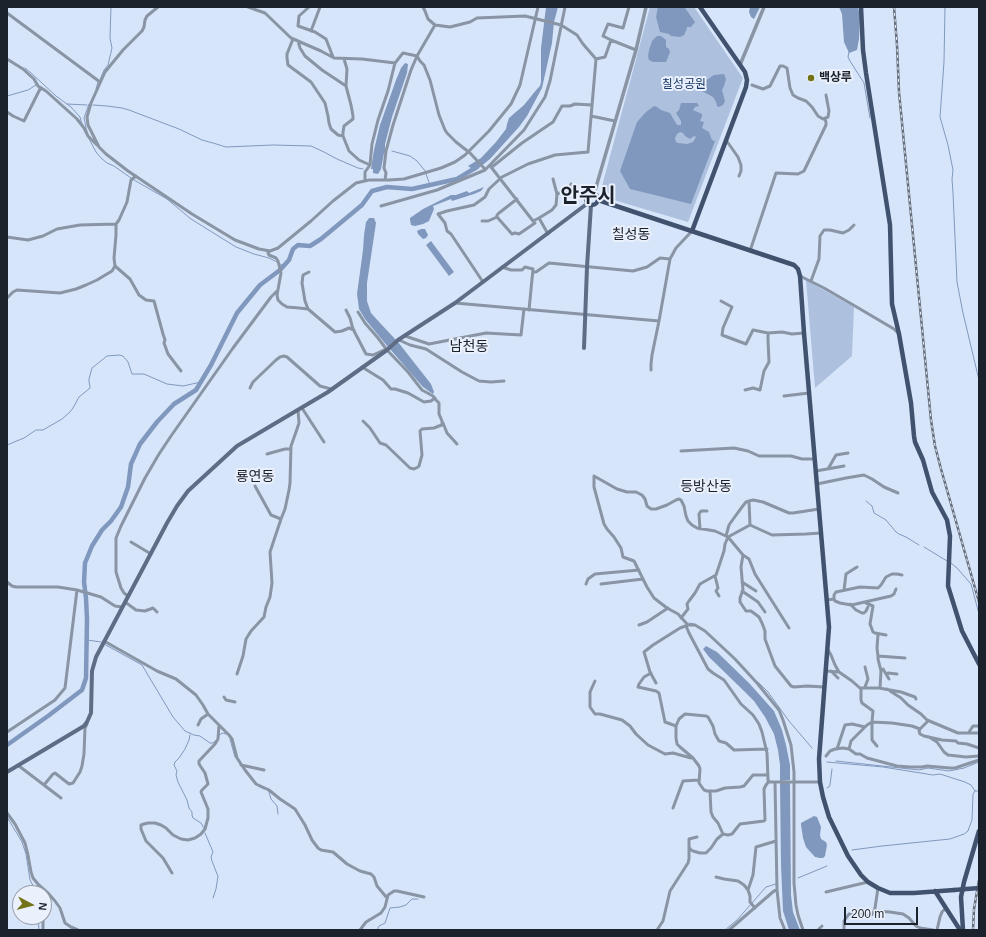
<!DOCTYPE html>
<html>
<head>
<meta charset="utf-8">
<style>
	body { margin:0 }
	#map { position:relative; width:986px; height:937px; overflow:hidden; background:#d7e5fa; font-family:Arial,sans-serif }
	canvas { display:block }
	.frame { position:absolute; inset:0; border:8px solid #1c222b; pointer-events:none }
	.north { position:absolute; left:12px; top:885px; width:40px; height:40px; box-sizing:border-box; background:#eaf1fc; border:1px solid #989ea8; border-radius:50%; rotate:97deg; font-size:11px; font-weight:700; line-height:16px; text-align:center; color:#1c222b }
	.north::after { content:''; display:block; margin:auto; width:14px; height:18px; background:#747216; clip-path:polygon(50% 0,100% 100%,50% 72%,0 100%) }
	.scale { position:absolute; left:844px; top:907px; width:74px; height:18px; box-sizing:border-box; border:2px solid #1c222b; border-top:0; padding-left:5px; font-size:12px; line-height:14px; white-space:nowrap; color:#1c222b; -webkit-text-stroke:3px #eaf1fc; paint-order:stroke }
</style>
</head>
<body>
<div id="map">
<canvas width="986" height="937"></canvas>
<div class="frame"></div>
<div class="north">N</div>
<div class="scale">200 m</div>
</div>
<script>
const ctx = document.querySelector('canvas').getContext('2d');
ctx.lineJoin = 'round';
function paint(path, color) { ctx.fillStyle = color; ctx.fill(path, 'evenodd'); }
const poly = rows => new Path2D(rows.map(r => 'M' + r).join(''));
function trace(path, color, width, dash) { ctx.strokeStyle = color; ctx.lineWidth = width; ctx.lineCap = dash ? 'butt' : 'round'; ctx.setLineDash(dash || []); ctx.stroke(path); }
function drawText(font, color, halo, rows, align = 'center') {
  ctx.font = font + ' Arial,"Noto Sans KR",sans-serif'; ctx.lineWidth = 4; ctx.setLineDash([]); ctx.textBaseline = 'middle'; ctx.strokeStyle = halo; ctx.fillStyle = color; for (const [text, x, y, turn = 0] of rows) {
    ctx.save(); ctx.translate(x, y); ctx.rotate((+turn || 0) * Math.PI / 180); ctx.textAlign = isNaN(turn) ? turn : align; if (halo) ctx.strokeText(text, 0, 0); ctx.fillText(text, 0, 0); ctx.restore();
  }
}
paint(poly([
	[650,7,694,7,743,78,688,222,607,198,602,186],
	[806,280,854,307,852,356,815,388]
]), '#adc1df');
paint(poly([
	[546,7,558,7,554,22,552,43,542,88,527,116,519,127,490,159,475,171,468,166,481,158,496,142,506,129,507,124,509,118,524,105,537,89,540,86,541,82,541,48],
	[658,7,685,8,695,22,691,27,687,27,686,31,684,35,680,37,671,36,669,34,660,32,656,17],
	[750,7,760,7,754,19,751,17,749,12],
	[839,7,858,7,860,17,859,39,857,50,849,53,844,42,842,14],
	[657,36,661,36,666,40,666,47,669,49,670,52,666,62,653,62,649,60,648,56,649,50,652,41],
	[405,63,408,64,407,73,392,117,385,144,385,153,384,153,381,169,378,174,373,173,373,169,371,169,374,150,380,125,396,80,401,68],
	[724,74,726,79,724,86,722,90,725,101,723,105,719,107,717,106,716,102,713,97,702,91,702,83,714,75],
	[681,103,697,103,699,106,695,107,693,110,702,114,702,116,700,121,704,122,702,128,709,132,712,140,715,141,691,204,630,189,620,171,637,122,646,112,654,106,657,107,661,110,670,113,677,125,681,125,681,121,676,113,679,110],
	[680,132,683,133,685,136,690,139,694,136,696,137,693,142,687,144,678,143,676,142,675,138,677,134],
	[484,187,481,191,474,194,452,201,451,199,433,206,434,209,429,221,423,224,415,226,411,225,410,220,410,218,423,209,451,195,456,195,467,191,469,193],
	[369,218,374,218,376,223,367,283,367,301,371,313,381,324,396,340,388,347,365,319,359,309,358,301,357,294,363,250,364,235,366,222,367,221],
	[421,229,425,229,428,235,426,238,423,239,418,234,417,231],
	[431,241,454,272,449,276,426,245],
	[398,342,431,384,434,392,433,394,423,387,390,349],
	[706,646,717,652,749,683,774,711,782,730,786,745,790,765,790,780,780,781,780,765,778,750,774,734,765,717,754,701,745,692,709,657,703,649],
	[780,783,790,783,791,895,793,912,800,930,789,930,783,911,781,865],
	[814,816,817,817,821,827,820,835,821,839,826,842,827,845,825,856,823,858,820,858,815,857,806,847,803,838,801,825,801,823]
]), '#8098bd');
trace(poly([
	[945,7,944,62,940,117,948,145,953,170,952,179,953,193,957,282,963,313,979,380],
	[849,52,848,57,850,61,864,83,870,118],
	[25,68,30,72,56,96,71,107,80,117,82,124],
	[100,80,104,70,108,65,112,48,110,38,111,7],
	[96,89,98,82],
	[7,96,28,90,36,85],
	[67,104,87,105],
	[93,105,107,106,122,108,129,110,179,129,202,140,213,143,226,147,273,145,311,146,324,152,337,159,358,168,363,169],
	[87,132,84,118,89,104],
	[88,137,96,152,101,158,107,163,114,166,131,178],
	[392,151,410,156,417,161,426,172],
	[426,174,430,185],
	[134,180,167,199,191,219,236,247,254,254,269,258,277,262],
	[280,264,284,266],
	[7,445,24,438,36,430,43,430,62,419,70,412,73,408,79,397,90,388,90,386,89,382,89,379,92,368,107,356,119,355,123,356,128,362,132,374,144,374,167,384,183,386,201,382],
	[866,501,872,506,874,513,886,520,896,532,899,534,906,537,919,545],
	[924,547,947,561],
	[951,563,957,568,971,584,979,614],
	[689,623,694,624],
	[87,640,101,642],
	[104,644,142,665,173,717,185,731,194,735,200,736,210,743,213,743,215,741],
	[758,682,768,692,789,721,812,748],
	[190,735,189,740,185,749,179,758,175,762,174,765,177,771,176,775,178,782,187,800,189,808,192,812,192,815,193,818,201,823,204,828],
	[219,735,223,733,226,734],
	[230,739,235,757],
	[836,761,919,770,928,768,949,771,964,768,979,762],
	[827,762,883,767,933,775,940,774,965,782,971,785,975,791,979,791],
	[258,786,264,789],
	[827,788,829,787,830,785,832,769],
	[267,790,269,792,271,799,277,806,278,814],
	[7,817,22,842,26,854,30,880,37,893],
	[205,833,213,852,211,857,212,861,217,874,218,876,216,889,213,898],
	[852,850,882,846,950,839,964,834,968,831,969,828,972,820,973,794,975,791],
	[798,878,827,866],
	[38,917,39,930],
	[377,930,379,926,385,923,390,908,400,907,406,905,412,899,418,899],
	[725,930,737,920,766,887,776,884]
]), '#8098bd', 1);
trace(poly([
	[7,745,48,716,82,690,86,678,87,619,86,598,84,582,85,563,92,546,102,530,111,521,121,507,128,487,131,464,140,444,157,422,174,404,196,390,211,365,237,313,260,285,280,270,289,260,293,249,298,245,310,246,321,239,362,205,372,191,387,187,412,189,457,179,477,167]
]), '#8098bd', 4.5);
trace(poly([
	[158,7,147,16,145,20,144,27,142,31,123,50,105,72,91,103,87,117,88,125,99,147,106,154,128,171,192,214,235,240,259,249,270,251,278,248,311,221,333,201,356,183,369,180,389,180,404,179,441,168,455,162,465,155,489,131,511,104,520,85,538,7],
	[248,7,265,13,291,38,321,51,334,58,362,59,395,63,403,53,417,56,420,61,424,65,430,80,439,115,445,130,447,133,456,142,470,153,484,168,485,170],
	[309,7,299,16,298,26,315,32,326,39,333,57],
	[423,7,425,11,428,19,435,25],
	[629,7,623,28,608,24,603,36,611,40,636,50],
	[7,13,100,82],
	[311,31,320,7],
	[293,39,287,54,287,58,288,65,311,82,325,103,328,116,329,123,331,129,338,135,343,136],
	[298,41,300,48,305,56,322,70,346,86,347,69,344,59],
	[7,59,23,69,34,79,38,86,46,91,77,119,84,128,88,136,97,145],
	[752,85,763,89,770,86,780,66,783,66,787,68,790,88,793,95,798,98,806,101,812,107,818,116,823,119,828,117,829,111,826,95],
	[346,86,351,105,353,116,353,119,344,126,343,132,343,136,349,151,359,160,370,165],
	[7,112,13,116,24,121,40,89,42,89],
	[591,116,615,121],
	[726,140,738,157,741,165,741,171,739,176],
	[491,167,533,221,539,218,548,234],
	[492,167,522,143,553,122,562,106,570,106,575,104,592,105],
	[385,180,386,173,384,168,386,151,393,125,411,70,417,56,435,25,450,27,470,22,477,18,525,16,561,25,577,35,583,44,596,59],
	[365,181,365,172,370,165,372,144,378,120,388,91,395,63],
	[557,194,569,189,571,184],
	[381,206,437,190,485,170,524,130,545,97,550,81,565,7],
	[497,217,512,234,515,233,519,234,535,223,533,221],
	[539,218,552,210,556,205,557,194,553,179],
	[482,221,488,221,497,217,497,215,499,213,517,199],
	[116,224,116,235,114,258,115,266,130,279,139,295,146,300,154,301,163,334,165,340,164,343,168,354,181,371],
	[7,237,28,240,43,236,57,229,80,225,116,224,119,220,127,202,131,180,136,176],
	[270,251,268,253,269,255,276,258,278,261,281,273,277,295,278,300,282,304,287,307,299,308,308,309],
	[750,251,776,173,798,174,804,171,826,125,826,122,825,119],
	[670,259,676,248,692,231],
	[502,267,511,270,522,270,525,267,533,269,529,310],
	[309,272,303,275,302,283,305,301,308,309,335,332,342,331,349,328,354,330],
	[800,276,824,288,855,306,894,329,899,334],
	[811,281,819,259,820,236,824,230,830,230,843,233,849,230,854,225],
	[483,282,451,234,447,231,445,223,438,214,447,211,474,205,485,197,489,189,502,177,528,164,555,155,588,152,596,59,605,57,611,40],
	[7,298,13,292,17,290,60,293,76,289,86,285,97,280,112,271,115,266],
	[721,301,732,307,723,328,722,335,746,344,753,330,768,333,782,332,792,334,804,333],
	[455,303,659,321,670,259,660,258,647,267,633,271,549,263,536,272,533,272],
	[346,310,350,318,353,329,366,354,373,355,386,349],
	[358,312,365,323,378,338,387,350,408,372,422,390,433,396,436,400,439,403,439,414,442,421,442,425,439,426,434,428,422,429,420,431,422,455,419,466,418,467,414,469,410,468,386,445,380,443,370,428,363,421],
	[405,336,429,344,486,333,521,335,524,309],
	[399,340,410,345,426,349,462,372,479,381,491,382,504,381],
	[362,367,383,380,391,389,395,389,408,393,424,402,431,401,435,398],
	[651,370,651,364,652,355,659,321],
	[250,388,253,382,276,360,280,357,284,356,287,357,320,386,331,389],
	[745,390,753,388,760,390,764,371,769,362,768,340,768,333],
	[784,396,809,393],
	[302,408,324,442],
	[443,423,447,433,457,444],
	[681,451,734,448,748,451,759,456,791,456,802,459,815,459],
	[267,454,285,449,290,449],
	[828,469,836,455,848,453],
	[816,471,844,466],
	[594,476,617,489,627,492,636,492,642,495,645,499,647,506,651,509,656,509,667,505,676,500,679,499,681,500,684,506,686,516,688,521,692,525,697,528,715,531,728,537,750,525],
	[594,476,594,487,604,524,607,529,614,537,621,548,623,557,634,561,647,587,654,598,667,608,678,614,688,625],
	[817,484,846,478,864,475,872,479,884,487,898,493],
	[255,486,271,515,281,519],
	[749,501,750,525],
	[750,525,772,535,806,534,821,533],
	[700,529,699,514,701,511,707,511],
	[726,536,729,525,734,518,742,507,746,502,749,501,753,500,763,502,789,513,793,513,819,509],
	[131,542,151,554],
	[743,555,741,567,743,590,740,598,740,602,746,611,751,611,759,617,762,623,765,631,765,639,775,666,791,686,794,687,807,686,824,687],
	[715,576,718,588,716,591,719,596],
	[7,582,12,586,16,587,58,587,77,590,101,597,115,606,122,607],
	[742,582,756,591],
	[586,584,588,579,595,574,639,570],
	[601,584,643,579],
	[844,590,846,574,857,567],
	[742,591,758,602,765,612],
	[128,596,124,593,121,588,116,572,116,538,121,526,145,478,159,454,171,436,233,348,271,297,277,291],
	[834,599,835,601,840,603,851,605,856,604,891,596,894,594,896,589],
	[827,600,834,599,834,595,836,592,860,587,878,588,881,585,886,577,892,574,897,574,902,575],
	[125,602,136,610,145,611,153,608,157,612],
	[866,603,873,606,870,624,873,632,875,633,886,635],
	[850,604,856,610,862,613,864,613,866,611,868,607],
	[681,618,688,609,687,604,689,601,695,593,700,584,716,575,724,551,725,544,728,537,743,555,749,559,755,574,789,628],
	[639,625,647,622,668,608],
	[686,626,689,633,708,669,713,673,724,680,741,704,753,715,759,724,762,732,767,753,768,780,769,782,820,782],
	[878,634,877,648,878,656,878,659,881,671,880,688],
	[104,641,157,671,176,679,196,695,203,705,208,714,229,735,232,739,237,758,245,770,256,784,269,790,280,799,295,809,305,825,312,840,318,848,321,850,333,852,347,864,360,871,371,874,374,877,377,886,387,898],
	[828,650,831,655,835,665,839,672],
	[878,656,905,658],
	[881,670,883,669,889,679],
	[826,671,839,672,852,681,861,689,861,700,862,703,873,711,872,722,867,725,851,741,849,749],
	[831,671,838,678],
	[651,673,644,677,639,684,638,687,656,691,659,693,665,722,676,726],
	[237,674,243,656,246,639,251,631,264,617,266,607,270,597,272,583,270,552,281,519,285,509,289,490,290,483,291,446,296,432,299,423,298,410],
	[886,674,888,673,897,674],
	[595,681,590,692,590,707,595,714,600,714,622,720,630,726,636,734,648,745,665,754,673,753,691,758],
	[656,683,650,672,644,652,653,645,680,628,688,625,695,625,705,631,735,659,757,683,779,710,783,720,791,745,794,772,794,883,796,905,798,915,803,930],
	[865,687,868,679,865,667],
	[860,688,879,688,901,692,915,697,916,699],
	[887,689,901,698,908,705,921,714,927,720,958,733,978,733],
	[224,697,226,700,235,702],
	[198,725,201,719,208,714],
	[920,729,919,731,920,734,924,736,942,740,956,741,958,743,967,744,979,748],
	[7,732,55,700,65,688,77,590],
	[969,732,973,726,979,726],
	[929,737,937,742,944,752,948,755,966,757,979,756],
	[877,746,872,740,872,722,892,723,912,726,920,729,928,721],
	[767,749,734,750,726,743,719,741,715,734,713,726,708,717,706,716,685,714,679,719,676,726,676,738,677,744,680,747,693,758,699,766,700,769,699,783,704,790,707,791,716,791,725,788,740,787,744,786,753,775,768,775],
	[837,749,845,725,852,724,865,727],
	[826,756,830,751,835,749,843,748,849,749,856,754,860,754,867,758,897,766,910,767,922,767,927,766,950,768,955,768,979,760],
	[241,765,264,770],
	[19,766,61,798],
	[775,782,777,890,780,918,785,930],
	[44,785,53,774,55,773,69,784,73,783,80,772,82,766,84,754,85,728,87,724],
	[710,791,711,812,713,817,718,823,723,834],
	[673,808,683,781,699,780],
	[7,813,15,824,25,843,28,855,31,872,33,878,38,884,47,892,55,901,60,908,65,923,71,927,78,930],
	[697,837,689,839,689,847,691,850,693,851,700,853,706,853,711,848,717,839,723,834,728,835,732,834,740,824,764,821,765,820,764,789,766,785,769,781],
	[172,873,163,858,146,841,141,829,141,825,144,824,148,823,155,823,161,825,166,828,173,835,181,839,188,840,195,838,201,834,205,829,208,818,208,809,201,792,202,790,208,784,205,773,199,764,199,761,215,744,218,739,219,725],
	[716,877,724,879,738,881,744,885,748,890,750,896,750,902,755,908],
	[38,885,39,893],
	[748,890,753,875,756,847,776,841],
	[826,892,868,882],
	[874,911,890,912,903,914,909,918,916,926,920,928,933,930],
	[43,917,43,930],
	[360,930,366,922,381,913,385,907,388,895,394,891,397,891,424,897],
	[657,930,663,921,670,891,688,863,689,859,689,847],
	[729,930,774,891,777,890],
	[818,930,822,926],
	[844,930,844,921,849,914,855,913,868,916,873,914,875,908,878,888],
	[937,930,940,917,942,912,946,908]
]), '#8994a4', 3);
trace(poly([
	[740,65,764,7],
	[594,194,636,50,646,7]
]), '#8994a4', 3.5);
trace(poly([
	[584,348,587,267,591,205],
	[7,772,84,726,87,722,91,713,92,671,96,657,167,523,177,506,188,491,237,446,328,392,387,350,398,340,455,303,588,203]
]), '#5e6d85', 4);
trace(poly([
	[861,7,863,50,866,73,890,225,892,304,899,334,911,403,914,436,915,442,923,460,932,492,947,520,950,536,948,586,962,631,979,664],
	'586 199a6 6 0 1 1 12 0a6 6 0 1 1-12 0Z',
	[598,200,791,264,794,265,798,269,800,276,804,333,829,627,819,759,820,782,823,797,829,817,848,856,861,875,868,882,878,888,890,893,914,893,954,890],
	[692,231,746,87,747,80,745,72,700,7],
	[935,891,960,930],
	[963,930,961,897,964,882,979,831]
]), '#40526e', 4.5);
const rail = poly([
	[894,7,897,45,899,92,931,420,935,446,941,469,979,602],
	[973,930,974,909,979,880]
]);
trace(rail, '#656e7c', 2.5);
trace(rail, '#eaf1fc', 1, [3]);
trace(poly([
	[954,890,979,888]
]), '#40526e', 4.5);
for (const [x, y, r, color] of [
	[811,78,4,"#747216"]
]) { const dot = new Path2D(); dot.arc(x, y, r, 0, 2 * Math.PI); ctx.fillStyle = color; ctx.fill(dot); trace(dot, '#eaf1fc', 1.5); }
drawText('bold 12px', '#1c222b', '#eaf1fc', [
	["백상루",819,78]
], 'left');
drawText('12px', '#173665', '#eaf1fc', [
	["칠성공원",684,85]
]);
drawText('14px', '#1c222b', '#eaf1fc', [
	["칠성동",631,235],
	["남천동",469,347],
	["룡연동",255,477],
	["등방산동",706,487]
]);
drawText('bold 20px', '#1c222b', '#eaf1fc', [
	["안주시",588,196]
]);
</script>
</body>
</html>
